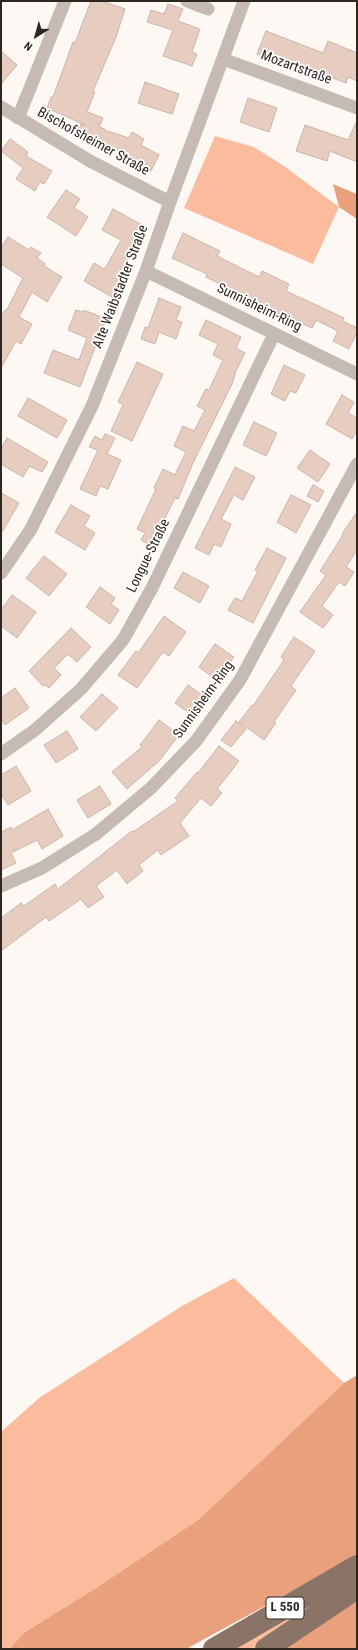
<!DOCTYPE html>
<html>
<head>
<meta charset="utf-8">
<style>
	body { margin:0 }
	#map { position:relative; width:358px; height:1650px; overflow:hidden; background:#fef8f5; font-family:"Roboto Condensed",sans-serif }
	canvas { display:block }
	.frame { position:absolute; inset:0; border:2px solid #2f2621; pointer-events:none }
	.north { position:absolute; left:16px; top:16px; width:40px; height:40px; -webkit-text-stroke:3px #fff; paint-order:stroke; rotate:217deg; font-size:11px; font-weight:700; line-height:16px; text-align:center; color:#2f2621 }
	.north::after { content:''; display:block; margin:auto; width:14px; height:18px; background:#2f2621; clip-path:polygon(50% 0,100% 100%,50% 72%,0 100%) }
</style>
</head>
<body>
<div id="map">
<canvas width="358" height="1650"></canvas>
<div class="frame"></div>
<div class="north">N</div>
</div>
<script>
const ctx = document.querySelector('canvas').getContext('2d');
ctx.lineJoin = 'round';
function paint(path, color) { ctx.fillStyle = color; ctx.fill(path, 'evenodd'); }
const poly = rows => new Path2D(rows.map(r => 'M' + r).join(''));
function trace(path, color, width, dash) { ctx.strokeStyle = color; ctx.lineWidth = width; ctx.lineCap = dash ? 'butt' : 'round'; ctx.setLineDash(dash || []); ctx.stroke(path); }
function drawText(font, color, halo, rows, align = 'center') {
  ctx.font = font + ' "Roboto Condensed",sans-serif'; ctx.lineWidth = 3.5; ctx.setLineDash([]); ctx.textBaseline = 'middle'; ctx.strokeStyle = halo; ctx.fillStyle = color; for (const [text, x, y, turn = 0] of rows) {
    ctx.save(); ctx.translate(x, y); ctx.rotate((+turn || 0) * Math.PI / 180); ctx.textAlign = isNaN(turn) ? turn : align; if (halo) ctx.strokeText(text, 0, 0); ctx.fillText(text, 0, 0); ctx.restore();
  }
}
paint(poly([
	[215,136,254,147,284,166,339,207,313,264,184,208],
	[234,1278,344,1383,198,1520,96,1588,25,1632,9,1649,1,1649,1,1432,39,1398,182,1306],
	[300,1611,293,1621,252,1649,228,1649]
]), '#fabc9d');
paint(poly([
	[333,184,357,194,357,219,339,207],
	[357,1375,357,1556,186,1649,9,1649,25,1632,96,1588,198,1520,344,1383],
	[357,1598,357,1649,281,1649]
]), '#e9a17d');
const building = poly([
	[91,1,102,1,125,9,116,37,93,91,95,92,87,112,103,118,99,127,105,129,104,130,129,138,132,132,144,139,141,145,159,155,151,171,120,154,121,152,99,142,101,140,78,131,81,124,85,125,47,108,51,97,53,97,73,42,75,43,91,1],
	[168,4,183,9,178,21,200,29,192,52,197,54,192,66,163,56,173,30,147,22,151,10,164,14,168,4],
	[266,31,323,53,328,41,357,53,357,81,348,77,346,83,288,61,287,65,257,54,266,31],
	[1,51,17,65,1,84,1,51],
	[145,82,179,94,172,114,138,103,145,82],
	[248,98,277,108,269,132,240,122,248,98],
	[357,121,357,162,330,151,327,161,296,151,305,125,348,140,357,121],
	[10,139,28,152,26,156,52,171,44,184,40,182,35,191,16,179,23,168,1,151,10,139],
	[66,190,80,199,74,208,88,217,76,236,47,217,66,190],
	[113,209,144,226,121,273,125,275,112,297,84,281,94,263,104,269,107,265,121,240,102,230,113,209],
	[183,233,220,251,217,256,259,277,262,271,289,284,286,291,344,318,343,321,357,328,357,332,349,349,333,341,338,331,316,320,312,328,292,319,291,320,206,277,207,274,172,258,183,233],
	[8,237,29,250,31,247,41,253,37,258,45,264,44,266,62,277,47,302,32,292,19,317,32,324,21,344,16,341,1,368,1,317,5,310,7,310,23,278,1,264,1,248,8,237],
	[159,298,181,307,176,320,182,322,176,339,159,332,155,344,141,339,145,327,148,328,159,298],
	[76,310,83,312,84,310,106,319,80,387,44,373,53,350,79,360,87,338,68,330,76,310],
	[206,320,241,337,236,348,245,353,236,371,232,384,193,463,178,499,175,498,151,546,141,540,145,533,137,529,156,489,154,488,163,469,175,475,186,452,174,446,183,426,194,431,205,410,197,406,206,389,209,390,223,360,213,355,218,344,199,335,206,320],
	[137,362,163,374,132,441,111,431,123,405,118,402,137,362],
	[284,365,305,375,296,393,290,391,285,401,271,394,284,365],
	[342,395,354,402,348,413,357,418,357,430,352,439,326,424,342,395],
	[28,398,67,420,57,438,18,416,28,398],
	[254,422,277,433,266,456,243,445,254,422],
	[105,434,115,438,107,454,121,460,108,489,100,486,96,496,80,489,98,450,89,447,95,436,102,440,105,434],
	[7,438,48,462,42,472,29,466,23,477,1,464,1,449,7,438],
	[310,450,330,464,318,482,297,468,310,450],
	[235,467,255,477,243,500,234,495,221,519,231,524,221,547,214,544,209,555,195,548,235,467],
	[313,485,324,491,318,502,307,496,313,485],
	[1,493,19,503,1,534,1,493],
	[291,495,311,505,296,533,277,522,291,495],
	[71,505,90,516,84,526,95,533,85,550,55,532,71,505],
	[357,512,357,550,346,567,354,572,345,586,339,582,322,606,333,615,323,628,300,612,326,575,320,571,343,535,342,534,357,512],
	[267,548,286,558,253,623,228,610,235,598,242,601,258,571,255,570,267,548],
	[44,556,67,574,49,596,26,578,44,556],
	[183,572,209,586,200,603,174,588,183,572],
	[100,587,115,598,111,604,119,610,110,624,86,607,100,587],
	[12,595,36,612,17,638,1,626,1,610,12,595],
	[164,616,186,632,169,656,163,652,137,688,118,675,136,651,138,653,164,616],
	[71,628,91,647,77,662,68,654,54,668,61,675,49,688,45,685,43,686,29,671,71,628],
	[294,637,315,651,291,686,296,690,274,722,276,723,264,740,239,722,252,705,253,706,284,660,281,657,294,637],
	[215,644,234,657,217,680,199,667,215,644],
	[188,685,209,700,196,718,175,703,188,685],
	[15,688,29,708,5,725,1,719,1,698,15,688],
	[102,694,118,708,96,731,80,717,102,694],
	[159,720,179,735,159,761,127,789,112,772,142,747,140,745,159,720],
	[236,721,246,729,231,747,221,740,236,721],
	[67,731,78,749,56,763,44,745,67,731],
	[219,746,239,761,217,789,222,793,211,806,201,798,180,823,189,836,161,855,158,850,139,865,143,871,127,884,117,870,96,886,104,897,88,908,81,899,49,921,46,917,1,951,1,918,21,903,24,906,55,884,58,889,132,831,133,832,178,801,175,798,197,772,198,773,219,746],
	[16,766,31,791,8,805,1,794,1,775,16,766],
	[100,786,111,804,88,818,77,800,100,786],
	[48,809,63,836,42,849,37,840,11,853,16,863,1,870,1,832,11,827,12,830,48,809]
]);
paint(building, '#e7cdc0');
trace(building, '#ccb3a7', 1);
trace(poly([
	[187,1,208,9],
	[223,59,357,108],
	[1,107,90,161,170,202],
	[18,118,65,1],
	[146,271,357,374],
	[1,573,31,529,92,406,146,271,170,202,244,1],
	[1,754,35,730,81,689,123,640,152,588,274,334],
	[1,886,42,868,96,834,151,788,196,741,240,680,357,464]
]), '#c6bab5', 13);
trace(poly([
	[214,1649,357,1566],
	[266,1649,357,1588]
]), '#8a7367', 22);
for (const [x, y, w] of [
	[285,1608,38]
]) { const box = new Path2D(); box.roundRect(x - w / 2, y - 11, w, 22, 3); ctx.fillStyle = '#fff'; ctx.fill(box); trace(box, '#2f2621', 1); }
drawText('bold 13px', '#2f2621', null, [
	["L 550",285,1608]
]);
drawText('14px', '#2f2621', '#fff', [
	["Mozartstraße",296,68,20],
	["Bischofsheimer Straße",93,142,29],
	["Alte Waibstadter Straße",121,287,-69],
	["Sunnisheim-Ring",259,308,26],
	["Longue-Straße",149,556,-64],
	["Sunnisheim-Ring",204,700,-54]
]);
</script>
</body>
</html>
